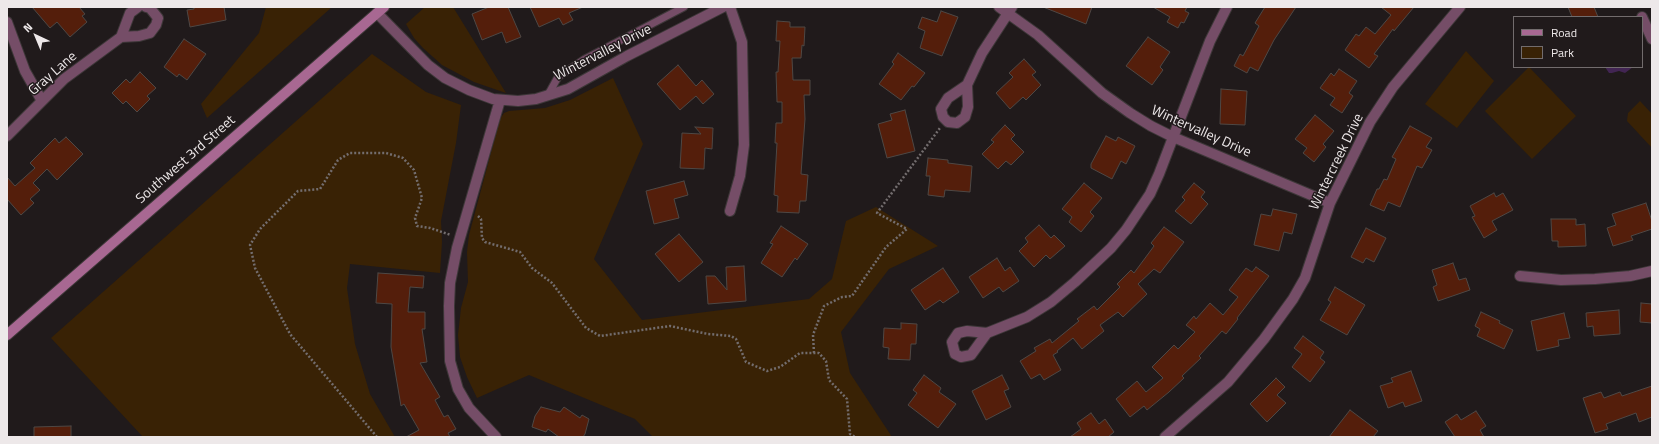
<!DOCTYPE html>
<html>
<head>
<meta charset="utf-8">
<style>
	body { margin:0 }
	#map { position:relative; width:1659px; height:444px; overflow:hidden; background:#201a1b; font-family:"Titillium Web",sans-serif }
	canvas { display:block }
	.frame { position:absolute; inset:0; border:8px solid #ede8e9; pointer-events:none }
	.legend { position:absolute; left:1513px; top:16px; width:130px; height:52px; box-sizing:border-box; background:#201a1b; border:1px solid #726c6d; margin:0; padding:5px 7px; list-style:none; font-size:12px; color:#ede8e9 }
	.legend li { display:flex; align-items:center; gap:8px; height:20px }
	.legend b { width:20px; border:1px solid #726c6d }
	.north { position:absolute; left:16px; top:16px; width:40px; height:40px; -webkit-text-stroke:3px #201a1b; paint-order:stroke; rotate:316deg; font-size:11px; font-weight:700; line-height:16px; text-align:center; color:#ede8e9 }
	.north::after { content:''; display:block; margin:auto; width:14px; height:18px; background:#ede8e9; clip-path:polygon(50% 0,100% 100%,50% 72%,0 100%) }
</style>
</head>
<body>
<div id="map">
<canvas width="1659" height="444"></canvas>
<div class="frame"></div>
<ul class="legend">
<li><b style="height:5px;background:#a86892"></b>Road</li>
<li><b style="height:11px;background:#392205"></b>Park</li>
</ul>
<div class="north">N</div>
</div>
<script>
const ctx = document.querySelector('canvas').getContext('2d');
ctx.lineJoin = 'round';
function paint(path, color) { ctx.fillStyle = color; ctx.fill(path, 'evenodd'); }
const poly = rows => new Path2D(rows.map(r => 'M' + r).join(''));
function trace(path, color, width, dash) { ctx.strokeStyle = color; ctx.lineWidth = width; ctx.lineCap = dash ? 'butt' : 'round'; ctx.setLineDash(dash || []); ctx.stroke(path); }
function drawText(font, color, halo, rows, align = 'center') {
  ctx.font = font + ' "Titillium Web",sans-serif'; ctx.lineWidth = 3; ctx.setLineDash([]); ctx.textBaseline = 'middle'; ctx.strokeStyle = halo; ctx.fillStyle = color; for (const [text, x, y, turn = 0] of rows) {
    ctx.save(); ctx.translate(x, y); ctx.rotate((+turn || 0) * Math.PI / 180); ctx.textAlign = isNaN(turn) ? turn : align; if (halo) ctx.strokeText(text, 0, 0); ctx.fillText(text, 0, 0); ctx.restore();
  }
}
paint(poly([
	[266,7,332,7,207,118,201,104,259,33],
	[425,7,453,7,506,93,474,82,442,65,423,48,414,38,406,24],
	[1466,51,1494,81,1457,128,1425,104],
	[372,54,426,92,461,105,456,143,441,221,442,242,440,273,350,264,347,288,355,344,370,394,395,437,143,437,51,338],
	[1529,67,1576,116,1532,159,1485,111],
	[613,78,643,144,594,259,642,320,809,299,832,279,846,221,876,207,938,246,889,269,841,332,850,373,892,437,653,437,635,419,529,375,477,398,467,377,460,357,458,335,461,308,468,282,467,252,469,235,500,119,504,113,509,111,545,108,570,100],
	[1640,101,1652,114,1652,148,1627,121,1628,113]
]), '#392205');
paint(poly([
	[1605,67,1633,67,1625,73,1619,71,1612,73,1609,73]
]), '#422553');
const building = poly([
	[32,7,79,7,85,14,82,16,87,22,70,37,57,22,50,28,32,7],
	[194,7,224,7,226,20,190,27,187,10,194,9,194,7],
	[489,7,508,7,521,37,506,43,502,32,482,40,472,14,489,7],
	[530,7,583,7,569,13,573,20,563,25,559,18,539,27,530,7],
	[1043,7,1092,7,1086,24,1043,7],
	[1153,7,1187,7,1185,11,1189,13,1184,23,1181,22,1178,28,1167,22,1170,17,1153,7],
	[1265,7,1296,7,1274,40,1258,71,1250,67,1247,73,1234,66,1240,54,1243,56,1259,26,1255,23,1265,7],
	[1381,7,1414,7,1394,31,1393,29,1374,54,1378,56,1369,68,1345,50,1356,34,1359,36,1366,27,1375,34,1391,15,1381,7],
	[1568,7,1594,7,1598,17,1572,17,1568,7],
	[941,11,958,17,942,56,920,48,925,31,918,28,922,17,937,22,941,11],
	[777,21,790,22,790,27,805,27,804,46,802,45,801,58,792,58,793,80,810,80,810,95,804,95,805,119,801,174,808,175,806,201,800,201,799,213,777,212,778,196,774,195,777,143,775,143,776,123,782,123,782,102,777,102,776,72,778,72,780,41,776,41,777,21],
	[1148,37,1170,52,1160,67,1163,70,1152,85,1126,66,1148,37],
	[184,39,206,54,187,80,179,74,177,77,164,67,184,39],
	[898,53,925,73,914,87,912,86,901,100,879,84,894,64,892,62,898,53],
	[1024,59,1036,72,1032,75,1041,85,1026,100,1023,97,1010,109,996,93,1013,77,1009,73,1024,59],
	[678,65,696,86,702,80,714,94,703,104,696,96,680,110,657,84,678,65],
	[1339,69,1357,81,1349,93,1353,96,1342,113,1330,105,1335,98,1320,88,1331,73,1334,76,1339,69],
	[140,72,156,88,147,96,150,99,137,112,126,101,123,104,112,93,126,79,130,83,140,72],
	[1221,89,1247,91,1245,125,1220,124,1221,89],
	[905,110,915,151,887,158,878,124,892,120,890,114,905,110],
	[1315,115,1334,131,1323,144,1326,147,1314,162,1303,153,1307,148,1295,139,1315,115],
	[1005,125,1015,135,1011,139,1024,152,1011,165,1006,161,998,169,982,154,994,142,991,140,1005,125],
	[1410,126,1432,138,1426,147,1432,150,1422,168,1417,166,1400,207,1388,202,1384,211,1370,205,1377,189,1379,189,1384,179,1387,180,1396,159,1392,157,1410,126],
	[695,127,713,128,712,149,705,148,704,169,680,168,682,133,701,134,695,127],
	[1106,136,1116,141,1118,137,1135,146,1126,164,1121,161,1112,179,1091,168,1091,164,1106,136],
	[66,137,83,154,57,180,47,169,33,183,40,190,30,199,34,203,21,215,7,199,7,177,15,186,35,168,30,163,55,138,59,143,66,137],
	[928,158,948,160,948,163,972,166,970,192,945,190,944,197,928,195,930,176,926,176,928,158],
	[684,181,688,195,674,199,679,218,654,224,646,191,684,181],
	[1084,183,1102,198,1090,212,1094,216,1081,232,1069,222,1072,217,1062,209,1084,183],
	[1194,183,1205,192,1201,197,1208,204,1191,224,1175,211,1185,200,1182,197,1194,183],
	[1494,193,1496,197,1503,193,1513,210,1492,221,1497,230,1484,238,1472,217,1475,216,1470,206,1494,193],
	[1646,203,1652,221,1652,229,1631,236,1633,240,1613,246,1607,228,1616,225,1612,214,1646,203],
	[1273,209,1297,214,1292,234,1284,232,1279,251,1254,245,1261,214,1271,216,1273,209],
	[1551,219,1576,219,1576,225,1585,224,1586,246,1558,247,1558,241,1552,241,1551,219],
	[1039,225,1051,238,1054,235,1065,246,1050,259,1046,255,1034,267,1019,251,1028,242,1025,238,1039,225],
	[781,226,808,244,797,260,795,258,782,277,761,263,773,244,770,243,781,226],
	[1164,227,1184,242,1160,273,1154,269,1138,284,1147,294,1123,317,1118,312,1100,325,1104,331,1082,349,1073,338,1057,351,1058,352,1053,355,1061,370,1044,380,1040,374,1031,379,1020,361,1036,351,1034,348,1050,339,1052,343,1079,321,1077,319,1094,306,1097,310,1120,287,1117,284,1131,270,1134,273,1154,246,1151,243,1164,227],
	[1366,228,1386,238,1374,262,1366,258,1363,263,1351,257,1366,228],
	[679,234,703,262,679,282,655,254,679,234],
	[997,258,1005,271,1010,267,1019,281,1003,292,999,287,983,298,969,277,997,258],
	[1453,263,1459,280,1466,278,1470,290,1438,301,1433,287,1437,285,1432,270,1453,263],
	[744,266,746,301,708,304,706,276,715,276,727,290,726,267,744,266],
	[1256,267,1269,276,1237,318,1238,319,1226,334,1222,331,1199,356,1201,358,1182,376,1184,378,1169,392,1147,410,1144,406,1130,417,1116,399,1137,381,1146,392,1163,378,1152,367,1174,345,1178,349,1195,332,1186,325,1194,316,1196,319,1210,303,1223,315,1238,297,1229,290,1246,268,1252,272,1256,267],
	[943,268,959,292,943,303,940,300,925,310,911,290,943,268],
	[378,273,424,276,423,288,410,287,408,312,425,312,425,329,422,329,427,362,420,363,440,397,435,400,444,417,448,415,456,429,448,433,450,437,406,437,419,430,404,404,401,406,391,347,392,304,376,303,378,273],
	[1335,287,1365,305,1347,335,1320,320,1331,302,1328,300,1335,287],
	[1641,303,1652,304,1652,323,1640,322,1641,303],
	[1619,310,1620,334,1594,336,1593,326,1587,327,1586,313,1619,310],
	[1481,312,1500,321,1499,323,1513,330,1504,349,1477,336,1480,329,1475,326,1481,312],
	[1564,313,1570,338,1558,340,1559,346,1537,351,1531,321,1564,313],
	[901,323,917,324,916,344,911,344,910,360,888,359,889,348,883,347,884,328,901,329,901,323],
	[1303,336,1324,352,1320,358,1325,362,1310,382,1292,367,1302,354,1294,348,1303,336],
	[1411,371,1422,401,1405,407,1403,402,1388,408,1380,386,1393,382,1391,378,1411,371],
	[924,375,941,388,939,392,956,404,938,428,908,405,917,393,913,390,924,375],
	[1002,375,1009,389,1004,391,1011,407,986,420,972,391,1002,375],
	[1276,378,1285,387,1277,395,1286,403,1267,422,1250,404,1276,378],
	[1652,386,1652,417,1639,422,1636,413,1606,424,1608,429,1595,433,1583,398,1601,392,1604,398,1620,392,1622,396,1652,386],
	[541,407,560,412,564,407,580,418,582,415,589,419,585,434,583,437,559,437,548,429,546,432,532,427,535,416,541,407],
	[1350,410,1378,431,1373,437,1329,437,1350,410],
	[1476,411,1486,426,1480,430,1484,437,1455,437,1445,422,1457,414,1461,420,1476,411],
	[1091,413,1099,424,1105,419,1114,432,1108,437,1070,437,1081,429,1077,423,1091,413],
	[71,426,71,437,34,437,34,427,71,426]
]);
paint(building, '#541e0b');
trace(building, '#4e4845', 1);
const lane = poly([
	[548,95,558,77,585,59,684,7]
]);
const street = poly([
	[999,7,1038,35,1102,93,1130,113,1151,126,1173,137,1330,203],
	[377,13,428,65,445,78,469,90,493,99,518,101,536,99,568,89,627,56,723,7],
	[1642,17,1652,39],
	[7,22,25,71,42,101],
	[121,37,130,13,138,7],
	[967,85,968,107,965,117,957,123,948,122,943,117,941,109,948,98,967,85,982,53,1012,7],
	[7,136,64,79,121,37,139,36,150,33,156,25,158,18,150,8,146,7],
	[730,211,740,176,744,145,742,42,730,7],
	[1520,276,1561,280,1595,279,1630,276,1652,271],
	[987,333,971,355,961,357,955,354,952,342,958,333,967,331,987,333,1027,317,1051,302,1075,282,1111,248,1126,230,1150,194,1159,174,1210,41,1227,7],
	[496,437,469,408,458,389,450,361,449,306,450,283,457,248,500,100],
	[1165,437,1228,382,1264,339,1293,299,1305,278,1330,203,1370,122,1393,87,1460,7]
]);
const secondary = poly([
	[7,335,384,7]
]);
trace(lane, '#3d3738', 9);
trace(street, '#3d3738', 12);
trace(secondary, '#3d3738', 12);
trace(poly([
	[478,216,481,219,482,238,485,242,520,252,532,268,552,283,586,328,600,336,670,326,708,334,731,336,736,339,746,362,767,371,780,367,800,353,819,353,826,361,829,380,847,399,850,434,855,437],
	[814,353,813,335,824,306,842,297,852,296,886,247,907,229,877,213,940,128],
	[377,437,290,334,255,268,250,245,260,229,298,191,320,189,338,160,350,153,386,153,403,158,414,170,422,198,415,218,417,226,430,228,451,235]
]), '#736d6e', 2.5, [2, 2]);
trace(lane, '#754d67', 7);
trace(street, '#754d67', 10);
trace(secondary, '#a86892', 10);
drawText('14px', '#ede8e9', '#201a1b', [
	["Wintervalley Drive",603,53,-27],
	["Gray Lane",53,74,-41],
	["Wintervalley Drive",1201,132,24],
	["Southwest 3rd Street",186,160,-41],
	["Wintercreek Drive",1337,162,-64]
]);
</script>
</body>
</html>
